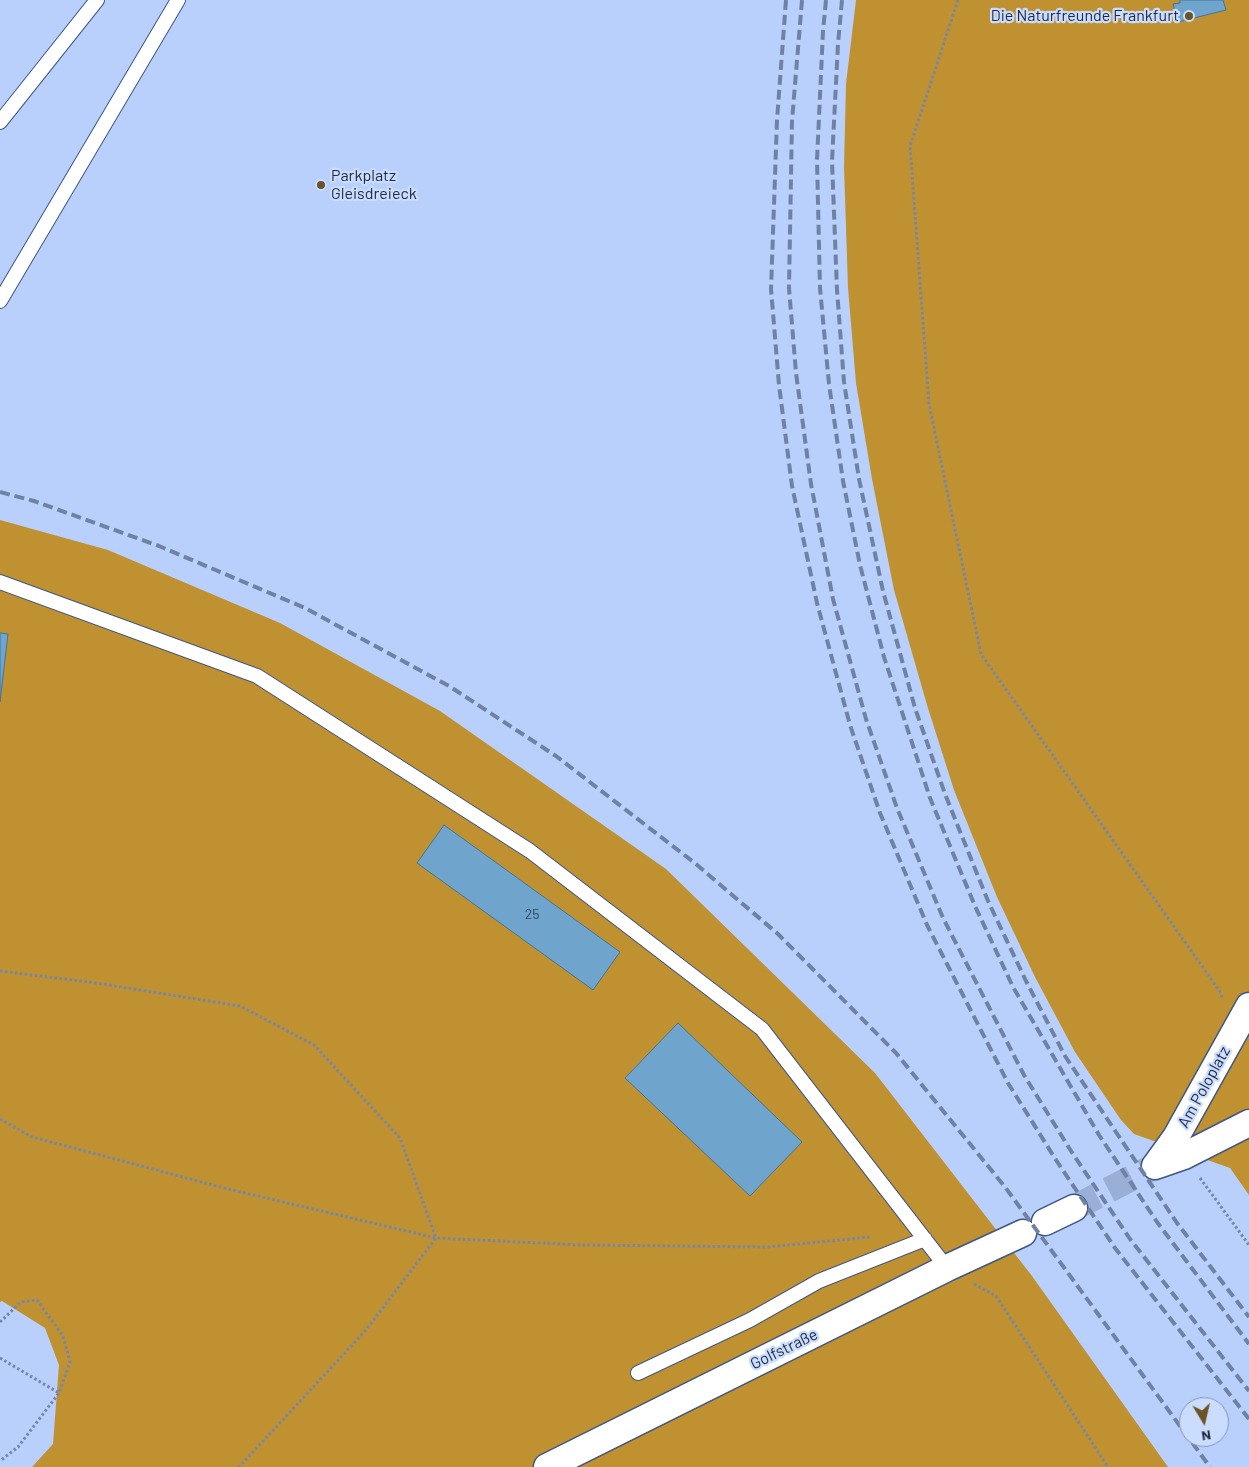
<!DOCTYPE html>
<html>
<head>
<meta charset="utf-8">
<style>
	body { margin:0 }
	#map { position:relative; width:1249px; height:1467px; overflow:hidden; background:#b8d0fb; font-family:Barlow,sans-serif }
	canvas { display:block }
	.north { position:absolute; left:1179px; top:1397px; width:50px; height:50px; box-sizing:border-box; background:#cbddfe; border:1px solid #8695b2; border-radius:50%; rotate:171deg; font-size:14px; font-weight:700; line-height:20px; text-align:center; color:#1f2a3f }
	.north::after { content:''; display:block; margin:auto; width:18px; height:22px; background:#6c5324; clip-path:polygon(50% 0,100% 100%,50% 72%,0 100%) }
</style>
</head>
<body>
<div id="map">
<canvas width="1249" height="1467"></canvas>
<div class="north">N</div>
</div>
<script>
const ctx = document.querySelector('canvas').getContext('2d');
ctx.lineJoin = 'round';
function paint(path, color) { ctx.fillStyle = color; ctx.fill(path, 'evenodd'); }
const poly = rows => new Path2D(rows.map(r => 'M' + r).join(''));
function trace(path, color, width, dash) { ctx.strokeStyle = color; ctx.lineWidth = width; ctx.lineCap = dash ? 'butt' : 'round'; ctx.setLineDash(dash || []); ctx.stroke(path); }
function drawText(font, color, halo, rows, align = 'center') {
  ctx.font = font + ' Barlow,sans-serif'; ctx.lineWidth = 4.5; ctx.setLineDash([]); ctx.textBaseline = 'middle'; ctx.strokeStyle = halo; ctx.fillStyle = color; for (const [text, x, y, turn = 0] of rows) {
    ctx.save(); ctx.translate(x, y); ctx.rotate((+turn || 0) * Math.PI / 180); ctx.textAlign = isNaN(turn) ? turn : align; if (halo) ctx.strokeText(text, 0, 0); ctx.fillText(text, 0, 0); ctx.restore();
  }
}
paint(poly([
	[856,0,1249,0,1249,1195,1230,1168,1134,1134,1121,1120,1075,1052,1035,977,997,897,954,790,927,705,894,590,872,479,856,383,848,288,844,167,846,84],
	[0,520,108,550,280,623,440,711,666,869,875,1073,1032,1276,1168,1467,32,1467,53,1444,59,1365,45,1328,2,1301,0,1302]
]), '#c09130');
const building = poly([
	[1180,0,1223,0,1226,10,1178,22,1173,4,1180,3,1180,0],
	[0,633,8,634,0,702,0,633],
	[444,825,620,952,593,990,417,863,444,825],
	[678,1023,802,1142,750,1196,625,1078,678,1023]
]);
paint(building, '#6fa5cd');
trace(building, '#41769b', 1);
trace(poly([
	[1074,1208,1155,1166]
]), '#99afd5', 26, [26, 13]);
const lane = poly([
	[0,122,97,0],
	[0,301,178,0],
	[0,582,257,676,530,851,762,1029,947,1268],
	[638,1373,750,1320,819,1281,925,1239]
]);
const street = poly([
	[1155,1166,1176,1137,1249,1006],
	[1155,1166,1184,1156,1249,1123],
	[1045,1222,1074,1208],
	[547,1467,947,1268,1023,1233]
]);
trace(lane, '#3e5785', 16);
trace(street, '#3e5785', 29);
trace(poly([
	[958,0,910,146,929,404,981,654,1221,993,1222,999],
	[0,971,96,983,240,1006,314,1045,400,1138,436,1238,366,1330,239,1467],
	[0,1119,32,1137,228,1189,436,1238,582,1245,768,1247,871,1237],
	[1200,1178,1249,1245],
	[974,1284,996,1296,1108,1467],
	[0,1322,21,1302,37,1300,63,1336,70,1362,59,1393,18,1447,0,1461],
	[0,1358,59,1393]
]), '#7587a8', 3, [2.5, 2.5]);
trace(lane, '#fff', 14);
trace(street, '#fff', 26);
trace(poly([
	[786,0,777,120,771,289,779,385,792,486,817,603,850,725,880,813,927,925,1008,1083,1056,1160,1115,1248,1249,1419],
	[802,0,792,121,789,288,796,373,811,484,833,599,866,719,897,808,943,918,1024,1075,1071,1151,1130,1239,1249,1391],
	[826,0,823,31,817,160,820,288,829,384,843,481,860,565,884,657,930,798,975,906,1013,987,1099,1135,1157,1222,1249,1344],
	[842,0,838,44,832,161,837,290,844,382,859,479,883,591,915,708,945,794,988,901,1026,981,1065,1056,1177,1223,1249,1317],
	[0,492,34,501,159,546,305,608,449,686,556,756,696,864,778,934,896,1053,1005,1187,1210,1467]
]), '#7082a3', 4, [10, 5]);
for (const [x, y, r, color] of [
	[1189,16,5,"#6c5324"],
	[321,185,5,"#6c5324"]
]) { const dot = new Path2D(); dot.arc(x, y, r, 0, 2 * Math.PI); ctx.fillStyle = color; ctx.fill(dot); trace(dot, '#cbddfe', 2); }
drawText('14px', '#334962', null, [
	["25",532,914]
]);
drawText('16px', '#1f2a3f', '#cbddfe', [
	["Die Naturfreunde Frankfurt",1179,16],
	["Parkplatz",331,176,"left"],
	["Gleisdreieck",331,194,"left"]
], 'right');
drawText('16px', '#1f2a3f', '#cbddfe', [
	["Am Poloplatz",1204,1087,-61],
	["Golfstraße",784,1349,-26]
]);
</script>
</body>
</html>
